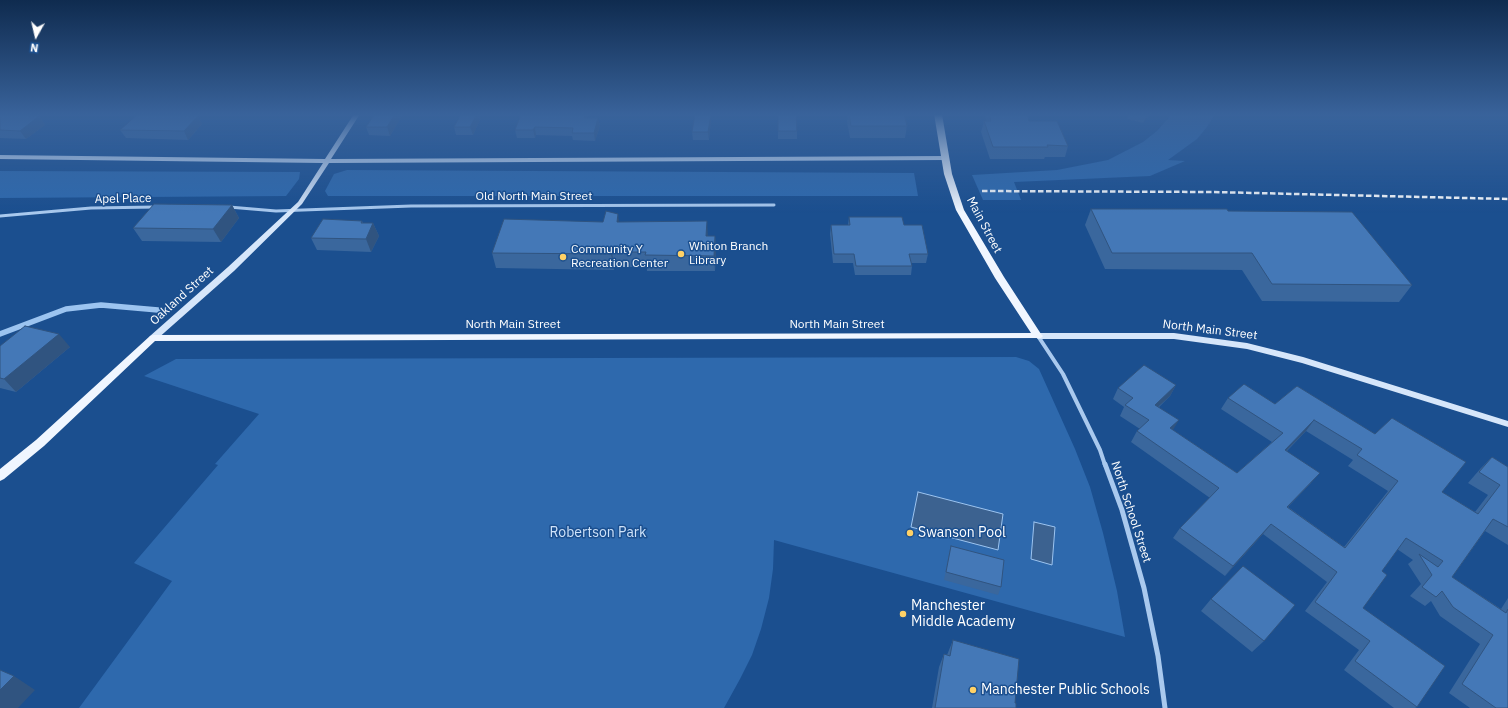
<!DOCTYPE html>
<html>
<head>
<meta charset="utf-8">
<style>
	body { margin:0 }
	#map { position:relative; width:1508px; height:708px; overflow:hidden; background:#1b4f8f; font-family:"IBM Plex Sans",sans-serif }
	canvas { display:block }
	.north { position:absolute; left:16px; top:16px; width:40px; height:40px; -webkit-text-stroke:3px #1b4f8f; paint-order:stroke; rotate:188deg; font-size:11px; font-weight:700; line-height:16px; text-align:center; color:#fff }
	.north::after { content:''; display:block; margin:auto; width:14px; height:18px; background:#fff; clip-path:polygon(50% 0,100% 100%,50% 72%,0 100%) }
</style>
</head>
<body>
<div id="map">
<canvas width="1508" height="708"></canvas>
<div class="north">N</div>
</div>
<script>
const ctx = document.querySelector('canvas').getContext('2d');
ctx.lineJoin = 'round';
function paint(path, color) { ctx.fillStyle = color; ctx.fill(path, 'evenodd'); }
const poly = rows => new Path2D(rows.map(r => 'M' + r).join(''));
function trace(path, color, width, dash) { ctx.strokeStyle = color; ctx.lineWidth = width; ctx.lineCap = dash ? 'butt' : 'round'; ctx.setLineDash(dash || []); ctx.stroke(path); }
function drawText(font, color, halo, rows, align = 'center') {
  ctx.font = font + ' "IBM Plex Sans",sans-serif'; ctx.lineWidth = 3; ctx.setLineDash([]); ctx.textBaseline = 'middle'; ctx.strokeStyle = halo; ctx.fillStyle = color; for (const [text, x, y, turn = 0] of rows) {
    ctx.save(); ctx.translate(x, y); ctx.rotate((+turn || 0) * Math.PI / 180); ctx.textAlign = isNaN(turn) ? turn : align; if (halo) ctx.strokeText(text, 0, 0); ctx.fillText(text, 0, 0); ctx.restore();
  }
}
paint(poly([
	[1172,114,1215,114,1207,127,1197,139,1168,160,1185,161,1150,176,1014,182,1021,200,983,200,972,175,1057,170,1108,160,1143,142,1157,131],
	[347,170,914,173,918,196,328,196,325,191,334,174],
	[0,171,300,172,299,179,286,196,0,198],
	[1016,357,1029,361,1039,369,1075,449,1090,487,1103,533,1117,591,1125,637,774,540,773,569,769,598,761,629,752,655,740,679,724,708,79,708,172,581,134,563,218,465,215,464,259,414,144,376,176,359]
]), '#2e69ad');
const water = poly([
	[918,492,1003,514,998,550,911,527,918,492],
	[1034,522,1055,527,1052,565,1031,559,1034,522]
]);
paint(water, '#3c6290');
trace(water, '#9cc4f0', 1);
trace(poly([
	[0,334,66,309,101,305,158,310]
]), '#9cc4f0', 5.5);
trace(poly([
	[229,207,276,211,411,206,774,205],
	[0,216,91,208,156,207]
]), '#a9c9ee', 3);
trace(poly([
	[1038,336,1063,374,1100,450,1105,465]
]), '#a9c9ee', 4);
trace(poly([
	[1105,464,1122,510,1144,588,1158,656,1165,708]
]), '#a9c9ee', 5);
paint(poly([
	[354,114,360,114,331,159,944,156,947,158,944,160,329,163,302,204,234,271,156,340,153,341,150,340,149,338,150,336,228,267,298,202,323,163,0,159,0,155,325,159,354,114],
	[1038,333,1174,333,1247,343,1303,357,1508,421,1508,427,1302,363,1247,349,1174,339,1038,339,1034,336,1038,333]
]), '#d6e6fa');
paint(poly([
	[934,114,942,114,952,174,964,210,1004,277,1041,334,1043,336,1041,338,155,341,44,446,4,479,0,481,0,469,36,440,150,336,153,335,1031,333,995,278,956,210,944,174,934,114]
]), '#f0f6ff');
trace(poly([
	[982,191,1212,192,1508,199]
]), '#fff', 2.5, [5.5, 2.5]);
paint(poly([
	[375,114,403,114,390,136,369,135,366,127],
	[461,114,479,114,480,120,473,135,456,135,454,127],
	[521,114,588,114,587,118,598,118,600,126,595,141,573,140,572,136,536,135,535,138,517,138,515,130],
	[695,114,711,114,711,120,709,140,693,140,692,132],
	[778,114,797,131,797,139,778,139],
	[848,114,904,114,907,126,905,138,850,138,847,122],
	[985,114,1027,114,1029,121,1068,146,1065,157,1045,157,1044,159,990,159,981,132,984,121,986,121],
	[1129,114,1150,114,1143,123,1127,119],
	[0,115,39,116,45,125,26,139,0,138],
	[198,116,202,124,188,140,126,138,120,130],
	[232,205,239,218,221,242,142,241,133,228],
	[1091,209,1228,211,1412,285,1399,302,1262,301,1242,270,1105,269,1085,225],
	[849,217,904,225,928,254,926,263,911,263,912,266,911,275,855,275,853,263,833,263,830,234,831,225,848,225],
	[362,221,363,223,373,223,379,236,371,252,317,250,311,238],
	[619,222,708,236,715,236,716,251,715,271,647,271,647,267,614,267,614,270,496,268,492,253],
	[0,346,70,347,16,392,0,388],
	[1176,385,1170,396,1159,407,1173,430,1237,473,1272,442,1221,409,1228,398,1275,404,1297,386,1442,492,1475,512,1488,495,1468,483,1481,468,1492,457,1508,467,1508,545,1485,531,1452,577,1501,609,1508,598,1508,708,1470,708,1449,693,1480,644,1440,616,1431,601,1425,606,1410,596,1421,584,1408,564,1413,560,1397,549,1382,571,1363,608,1417,707,1415,708,1394,708,1344,670,1359,650,1305,611,1327,582,1263,534,1225,576,1173,538,1180,528,1210,498,1131,442,1137,431,1140,429,1120,416,1124,407,1113,399,1118,388],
	[1306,431,1353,460,1348,466,1388,491,1344,547,1288,507,1311,483,1287,451],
	[951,546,1001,587,998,595,944,580,949,554],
	[1211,599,1264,641,1252,652,1201,611],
	[953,640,1015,703,1016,708,932,708,939,667,944,654,947,655]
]), '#3a679d');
paint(poly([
	[395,114,403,114,390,136,387,127],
	[477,114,479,114,480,120,473,135,470,127],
	[585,114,588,114,585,126,584,118],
	[711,114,711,120,709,140,708,132],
	[1147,114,1150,114,1143,123,1146,116],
	[39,116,45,125,26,139,20,131],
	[198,116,202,124,188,140,184,131],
	[598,118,600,126,595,141,594,133],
	[535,127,536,135,535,138,533,130],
	[232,205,239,218,221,242,213,229],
	[618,214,620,229,617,222],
	[707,221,708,236,706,236],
	[373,223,379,236,371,252,366,239],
	[715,236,716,251,715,271,714,256],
	[612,252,614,267,614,270,611,254],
	[59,334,70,347,16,392,4,379],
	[1176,385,1170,396,1149,415,1155,405],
	[1179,420,1173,430,1170,428],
	[1314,420,1306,431,1277,460,1285,450],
	[1320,473,1311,483,1278,517,1287,507],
	[1271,524,1263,534,1225,576,1233,566],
	[14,676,35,690,18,708,0,708,0,690]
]), '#305480');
const building = poly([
	[375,114,395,114,387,127,366,127,375,114],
	[461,114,477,114,470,127,454,127,461,114],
	[521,114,585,114,584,118,598,118,594,133,572,133,573,128,535,127,533,130,515,130,521,114],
	[695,114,711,114,708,132,692,132,695,114],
	[778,114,796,114,797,131,778,131,778,114],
	[849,114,904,114,907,126,851,126,849,114],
	[989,114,1027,114,1029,121,1057,121,1068,146,1047,145,1048,147,993,147,984,121,991,121,989,114],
	[1138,114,1147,114,1146,116,1138,114],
	[0,115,39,116,20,131,0,130,0,115],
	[137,115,198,116,184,131,120,130,137,115],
	[154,204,232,205,213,229,133,228,154,204],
	[1091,209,1227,209,1228,211,1352,212,1412,285,1272,284,1252,253,1112,253,1091,209],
	[606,211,618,214,617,222,707,221,706,236,715,236,714,256,645,255,646,252,612,252,611,254,492,253,504,219,603,222,606,211],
	[849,217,902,217,904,225,922,225,928,254,909,254,912,266,856,266,854,254,834,254,831,225,850,225,849,217],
	[323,219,362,221,361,223,373,223,366,239,311,238,323,219],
	[25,326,59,334,4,379,0,378,0,346,25,326],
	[1144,365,1176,385,1155,405,1179,420,1170,428,1237,473,1283,433,1228,398,1244,384,1275,404,1297,386,1375,434,1392,418,1466,462,1442,492,1478,514,1500,485,1479,472,1492,457,1508,467,1508,527,1493,519,1452,577,1506,613,1508,609,1508,708,1496,708,1462,684,1493,635,1453,607,1442,591,1436,597,1422,587,1432,575,1419,554,1438,567,1443,561,1406,538,1382,571,1387,575,1363,608,1445,666,1417,707,1355,661,1370,641,1315,602,1337,572,1271,524,1233,566,1180,528,1219,488,1137,431,1149,420,1125,405,1133,398,1118,388,1144,365],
	[1314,420,1362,449,1357,455,1398,481,1345,548,1287,507,1320,473,1285,450,1314,420],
	[951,546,1004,560,1001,587,946,572,951,546],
	[1243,566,1295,605,1264,641,1211,599,1243,566],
	[953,640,1019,659,1015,703,1016,703,1016,708,935,708,944,654,950,656,953,640],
	[0,670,14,676,0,690,0,670]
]);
paint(building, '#4478b7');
trace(building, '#305480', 1);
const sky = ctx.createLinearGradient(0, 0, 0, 213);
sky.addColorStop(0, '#0f2b4f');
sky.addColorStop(0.54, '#39639b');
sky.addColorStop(1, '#39639b00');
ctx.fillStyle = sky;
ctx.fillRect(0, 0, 1508, 213);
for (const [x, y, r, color] of [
	[681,254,4,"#ffd166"],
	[563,257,4,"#ffd166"],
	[910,533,4,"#ffd166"],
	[903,614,4,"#ffd166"],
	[973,690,4,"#ffd166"]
]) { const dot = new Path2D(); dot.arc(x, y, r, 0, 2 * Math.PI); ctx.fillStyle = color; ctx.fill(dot); trace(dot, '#1b4f8f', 1.5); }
drawText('12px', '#fff', '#1b4f8f', [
	["Old North Main Street",534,197],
	["Apel Place",123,199,-1],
	["Main Street",984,225,62],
	["Oakland Street",182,296,-42],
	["North Main Street",513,325],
	["North Main Street",837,325],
	["North Main Street",1210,330,7],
	["North School Street",1131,512,72]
]);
drawText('12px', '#fff', '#1b4f8f', [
	["Whiton Branch",689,247],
	["Library",689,261],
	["Community Y",571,250],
	["Recreation Center",571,264]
], 'left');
drawText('14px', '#cfe3fa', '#1b4f8f', [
	["Robertson Park",598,533]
]);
drawText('14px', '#fff', '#1b4f8f', [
	["Swanson Pool",918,533],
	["Manchester",911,606],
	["Middle Academy",911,622],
	["Manchester Public Schools",981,690]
], 'left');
</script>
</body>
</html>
